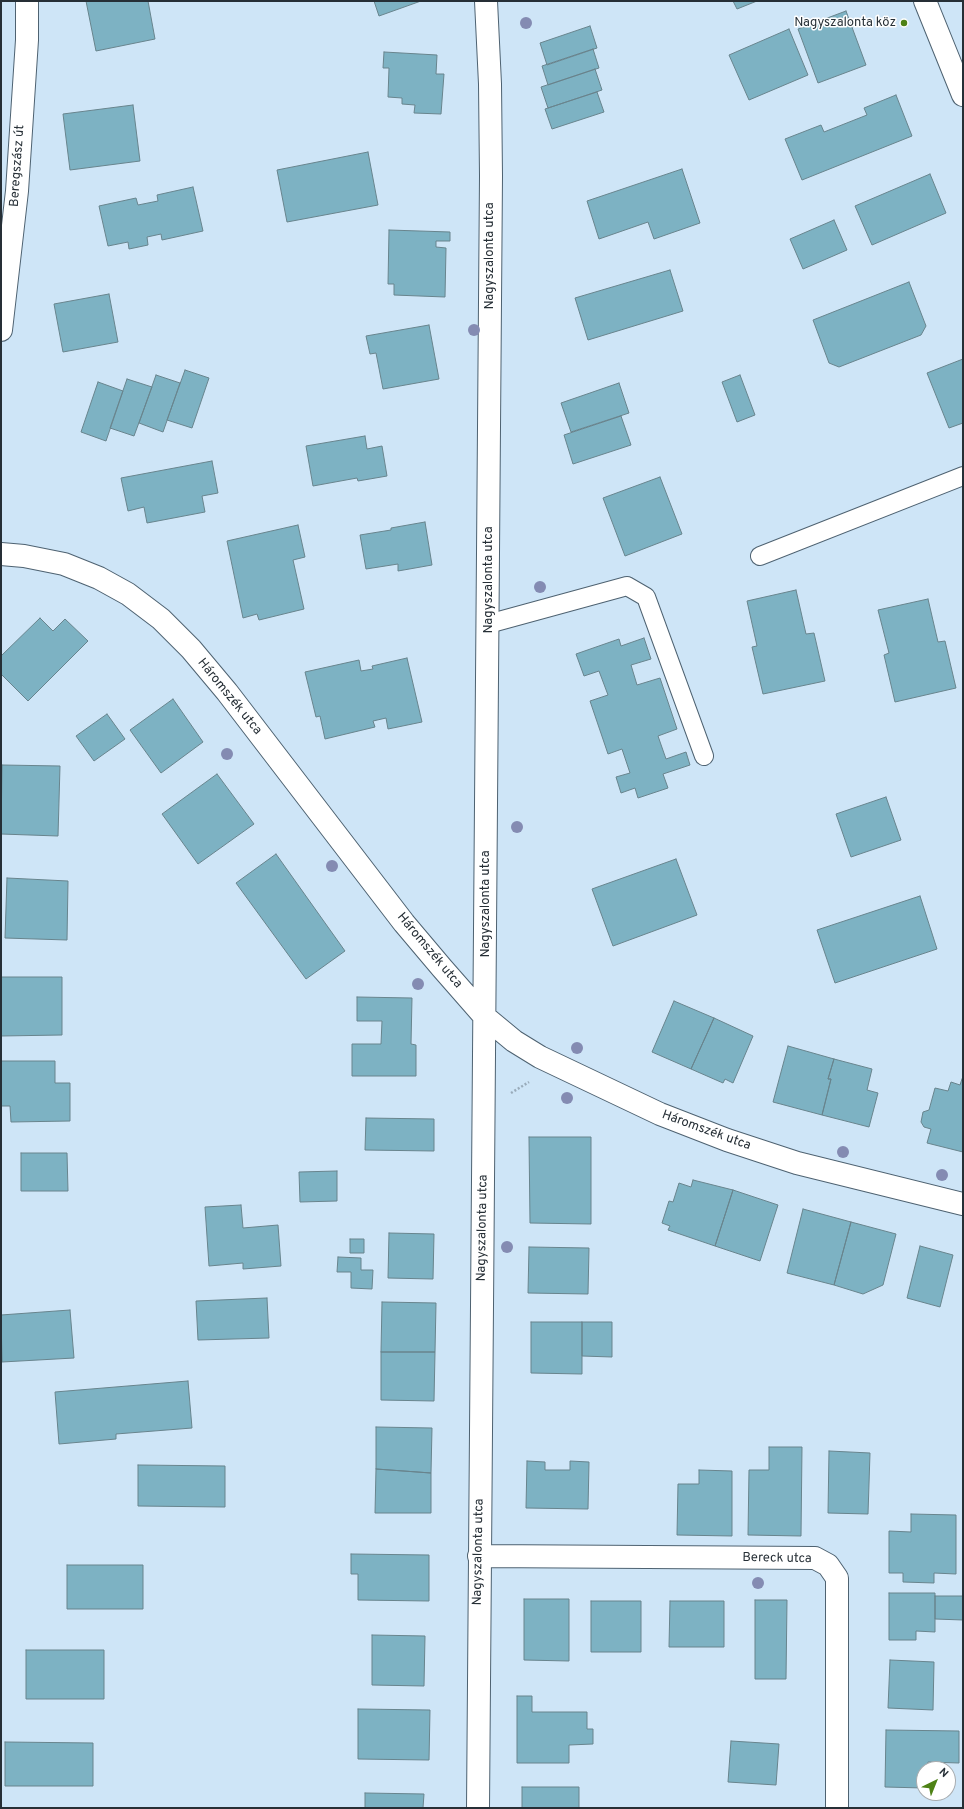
<!DOCTYPE html>
<html>
<head>
<meta charset="utf-8">
<style>
	body { margin:0 }
	#map { position:relative; width:964px; height:1809px; overflow:hidden; background:#cee5f7; font-family:Overpass,sans-serif }
	canvas { display:block }
	.frame { position:absolute; inset:0; border:2px solid #262f36; pointer-events:none }
	.north { position:absolute; left:916px; top:1761px; width:40px; height:40px; box-sizing:border-box; background:#fff; border:1px solid #a8acaf; border-radius:50%; rotate:43deg; font-size:11px; font-weight:700; line-height:16px; text-align:center; color:#262f36 }
	.north::after { content:''; display:block; margin:auto; width:14px; height:18px; background:#4e8216; clip-path:polygon(50% 0,100% 100%,50% 72%,0 100%) }
</style>
</head>
<body>
<div id="map">
<canvas width="964" height="1809"></canvas>
<div class="frame"></div>
<div class="north">N</div>
</div>
<script>
const ctx = document.querySelector('canvas').getContext('2d');
ctx.lineJoin = 'round';
function paint(path, color) { ctx.fillStyle = color; ctx.fill(path, 'evenodd'); }
const poly = rows => new Path2D(rows.map(r => 'M' + r).join(''));
function trace(path, color, width, dash) { ctx.strokeStyle = color; ctx.lineWidth = width; ctx.lineCap = dash ? 'butt' : 'round'; ctx.setLineDash(dash || []); ctx.stroke(path); }
function drawText(font, color, halo, rows, align = 'center') {
  ctx.font = font + ' Overpass,sans-serif'; ctx.lineWidth = 3; ctx.setLineDash([]); ctx.textBaseline = 'middle'; ctx.strokeStyle = halo; ctx.fillStyle = color; for (const [text, x, y, turn = 0] of rows) {
    ctx.save(); ctx.translate(x, y); ctx.rotate((+turn || 0) * Math.PI / 180); ctx.textAlign = isNaN(turn) ? turn : align; if (halo) ctx.strokeText(text, 0, 0); ctx.fillText(text, 0, 0); ctx.restore();
  }
}
const building = poly([
	[86,1,148,1,155,39,96,51,86,1],
	[374,1,421,1,379,16,374,1],
	[733,1,757,1,737,9,733,1],
	[846,11,866,65,818,83,798,29,846,11],
	[590,26,597,48,547,65,540,43,590,26],
	[789,29,808,75,749,100,729,55,789,29],
	[593,49,599,68,548,85,542,66,593,49],
	[384,52,437,55,436,74,444,74,441,114,414,113,415,105,402,104,402,98,388,97,389,68,383,68,384,52],
	[595,69,602,90,548,108,541,87,595,69],
	[597,92,604,112,552,129,545,109,597,92],
	[896,95,912,136,802,180,785,139,821,125,824,132,867,115,864,108,896,95],
	[133,105,140,161,70,170,63,114,133,105],
	[368,152,378,205,287,222,277,170,368,152],
	[682,169,700,223,654,239,648,222,599,239,587,201,682,169],
	[930,174,946,213,872,245,855,206,930,174],
	[193,187,203,231,162,240,161,234,147,237,148,245,129,249,128,242,108,246,99,206,136,198,138,205,158,201,157,195,193,187],
	[834,220,847,250,803,269,790,239,834,220],
	[389,230,450,232,450,241,436,241,436,247,446,248,445,297,394,295,394,284,388,284,389,230],
	[670,270,683,311,588,340,575,298,670,270],
	[909,282,926,326,921,335,839,367,829,363,813,320,909,282],
	[109,294,118,342,63,352,54,304,109,294],
	[429,325,439,379,383,389,376,353,370,354,366,336,429,325],
	[963,359,963,423,949,428,927,373,963,359],
	[185,370,209,378,192,428,167,420,185,370],
	[156,375,180,383,163,432,139,423,156,375],
	[740,375,755,415,737,422,722,382,740,375],
	[127,379,152,387,134,436,110,428,127,379],
	[98,382,123,391,106,441,81,432,98,382],
	[619,383,629,413,571,432,561,403,619,383],
	[621,416,631,445,573,464,564,435,621,416],
	[365,436,367,449,382,446,387,476,358,481,357,478,313,486,306,446,365,436],
	[212,461,218,493,202,496,205,512,147,523,144,507,128,511,121,478,212,461],
	[660,477,682,534,625,556,603,498,660,477],
	[425,522,432,565,398,571,398,564,366,569,360,535,391,530,391,528,425,522],
	[298,525,305,557,293,560,304,609,259,620,257,614,243,618,227,541,298,525],
	[796,590,806,634,814,633,825,681,763,694,752,647,757,646,747,601,796,590],
	[928,599,938,642,945,641,956,688,895,702,884,655,889,653,878,610,928,599],
	[40,618,53,631,65,619,88,641,28,701,1,674,1,656,40,618],
	[644,638,651,659,631,665,637,685,660,678,677,729,658,736,666,759,686,752,690,765,663,774,668,788,638,798,635,788,621,793,616,777,630,773,622,749,608,754,590,701,608,695,599,671,584,676,576,654,619,639,621,646,644,638],
	[407,658,422,722,388,729,386,718,373,721,375,727,325,739,320,716,316,717,305,672,359,660,361,671,373,669,372,666,407,658],
	[173,699,203,742,161,773,130,730,173,699],
	[107,714,125,739,94,761,76,736,107,714],
	[2,765,60,766,58,836,1,834,2,765],
	[217,774,254,824,198,864,162,814,217,774],
	[886,797,901,840,851,857,836,814,886,797],
	[276,854,345,951,306,979,236,883,276,854],
	[676,859,697,915,613,946,592,889,676,859],
	[7,878,68,881,67,940,5,938,7,878],
	[920,896,937,949,835,983,817,930,920,896],
	[1,977,62,977,62,1035,1,1036,1,977],
	[357,997,412,998,411,1044,416,1045,416,1076,352,1076,352,1044,381,1044,382,1021,357,1021,357,997],
	[674,1001,714,1018,691,1069,652,1052,674,1001],
	[714,1018,753,1036,733,1083,725,1079,723,1083,691,1069,714,1018],
	[788,1046,834,1059,828,1079,831,1079,822,1115,773,1102,788,1046],
	[834,1059,872,1069,867,1090,878,1093,869,1127,822,1115,831,1079,828,1079,834,1059],
	[1,1061,55,1061,55,1083,70,1083,70,1121,11,1122,10,1106,1,1106,1,1061],
	[962,1079,963,1079,963,1152,927,1143,931,1129,924,1127,921,1122,923,1112,929,1110,935,1088,948,1091,951,1082,960,1085,962,1079],
	[366,1118,434,1119,434,1151,365,1150,366,1118],
	[529,1137,591,1137,591,1224,530,1223,529,1137],
	[21,1153,67,1153,68,1191,21,1191,21,1153],
	[337,1171,337,1201,300,1202,299,1172,337,1171],
	[693,1180,733,1190,715,1246,668,1230,670,1226,662,1223,669,1201,673,1202,679,1183,691,1187,693,1180],
	[733,1190,778,1205,760,1261,715,1246,733,1190],
	[241,1205,243,1228,278,1225,281,1266,243,1269,243,1263,209,1266,205,1207,241,1205],
	[803,1209,851,1222,834,1285,787,1273,803,1209],
	[851,1222,896,1234,883,1285,863,1294,834,1285,851,1222],
	[389,1233,434,1234,433,1279,388,1278,389,1233],
	[350,1239,364,1239,364,1253,350,1253,350,1239],
	[920,1246,953,1255,940,1307,907,1298,920,1246],
	[529,1247,589,1248,588,1294,528,1293,529,1247],
	[338,1257,361,1258,361,1270,373,1270,372,1289,351,1288,351,1272,337,1272,338,1257],
	[267,1298,269,1338,198,1340,196,1301,267,1298],
	[382,1302,436,1303,435,1352,381,1352,382,1302],
	[70,1310,74,1358,2,1362,1,1315,70,1310],
	[531,1322,582,1322,582,1374,531,1373,531,1322],
	[582,1322,612,1322,612,1357,582,1356,582,1322],
	[381,1352,435,1352,434,1401,381,1400,381,1352],
	[188,1381,192,1428,116,1434,116,1439,59,1444,55,1392,188,1381],
	[376,1427,432,1428,431,1473,376,1469,376,1427],
	[769,1447,802,1447,801,1536,748,1535,749,1470,769,1470,769,1447],
	[829,1451,870,1453,868,1514,828,1513,829,1451],
	[527,1461,545,1462,545,1470,570,1470,570,1461,589,1462,588,1509,526,1508,527,1461],
	[138,1465,225,1466,225,1507,138,1506,138,1465],
	[376,1469,431,1473,431,1513,375,1513,376,1469],
	[699,1470,732,1471,732,1536,677,1535,678,1484,699,1484,699,1470],
	[911,1514,956,1515,956,1574,934,1573,934,1583,903,1582,903,1573,889,1573,889,1531,911,1532,911,1514],
	[351,1554,429,1555,429,1601,358,1600,358,1574,351,1574,351,1554],
	[67,1565,143,1565,143,1609,67,1609,67,1565],
	[889,1593,935,1593,935,1632,916,1631,916,1640,889,1640,889,1593],
	[935,1596,963,1596,963,1620,935,1619,935,1596],
	[524,1599,569,1599,569,1661,524,1660,524,1599],
	[755,1600,787,1600,786,1679,755,1679,755,1600],
	[591,1601,641,1601,641,1652,591,1652,591,1601],
	[670,1601,724,1601,724,1647,669,1647,670,1601],
	[372,1635,425,1636,424,1686,372,1685,372,1635],
	[26,1650,104,1650,104,1699,26,1699,26,1650],
	[890,1660,934,1662,933,1710,888,1708,890,1660],
	[517,1696,532,1696,532,1712,587,1712,587,1729,593,1729,593,1744,569,1745,569,1763,517,1763,517,1696],
	[358,1709,430,1710,429,1760,358,1759,358,1709],
	[886,1730,959,1731,959,1763,928,1762,927,1769,924,1769,924,1788,885,1787,886,1730],
	[731,1741,779,1744,776,1785,728,1782,731,1741],
	[5,1742,93,1743,93,1786,5,1786,5,1742],
	[522,1787,579,1787,579,1808,522,1808,522,1787],
	[365,1793,424,1794,423,1808,365,1808,365,1793]
]);
paint(building, '#7db2c3');
trace(building, '#68848d', 1);
const service = poly([
	[760,556,963,476],
	[488,624,627,586,646,597,704,756]
]);
const minor = poly([
	[1,330,17,191,27,40,27,1],
	[1,554,24,556,64,564,99,578,128,594,161,619,191,649,227,692,404,923,442,968,485,1017,514,1041,540,1057,660,1114,727,1140,797,1163,963,1204],
	[479,1556,815,1558,828,1565,837,1578,837,1808],
	[478,1808,491,176,490,84,486,1]
]);
const tertiary = poly([
	[925,1,963,95]
]);
trace(service, '#4e6271', 20);
trace(minor, '#4e6271', 24);
trace(tertiary, '#4e6271', 24);
trace(poly([
	[511,1093,529,1082]
]), '#99abba', 2.5, [2, 2]);
trace(service, '#fff', 18);
trace(minor, '#fff', 22);
trace(tertiary, '#fff', 22);
ctx.fillStyle = '#848bb2';
for (const [x, y] of [
	[526,23],
	[474,330],
	[540,587],
	[227,754],
	[517,827],
	[332,866],
	[418,984],
	[577,1048],
	[567,1098],
	[843,1152],
	[942,1175],
	[507,1247],
	[758,1583]
]) { ctx.beginPath(); ctx.arc(x, y, 6, 0, 2 * Math.PI); ctx.fill(); }
for (const [x, y, r, color] of [
	[904,23,4,"#4e8216"]
]) { const dot = new Path2D(); dot.arc(x, y, r, 0, 2 * Math.PI); ctx.fillStyle = color; ctx.fill(dot); trace(dot, '#fff', 1.5); }
drawText('13px', '#262f36', '#fff', [
	["Nagyszalonta köz",896,23]
], 'right');
drawText('13px', '#262f36', '#fff', [
	["Beregszász út",18,166,-86],
	["Nagyszalonta utca",490,256,-90],
	["Nagyszalonta utca",489,580,-90],
	["Háromszék utca",229,697,51],
	["Nagyszalonta utca",486,904,-90],
	["Háromszék utca",429,951,50],
	["Háromszék utca",706,1131,20],
	["Nagyszalonta utca",483,1228,-89],
	["Nagyszalonta utca",479,1552,-89],
	["Bereck utca",777,1559,1]
]);
</script>
</body>
</html>
